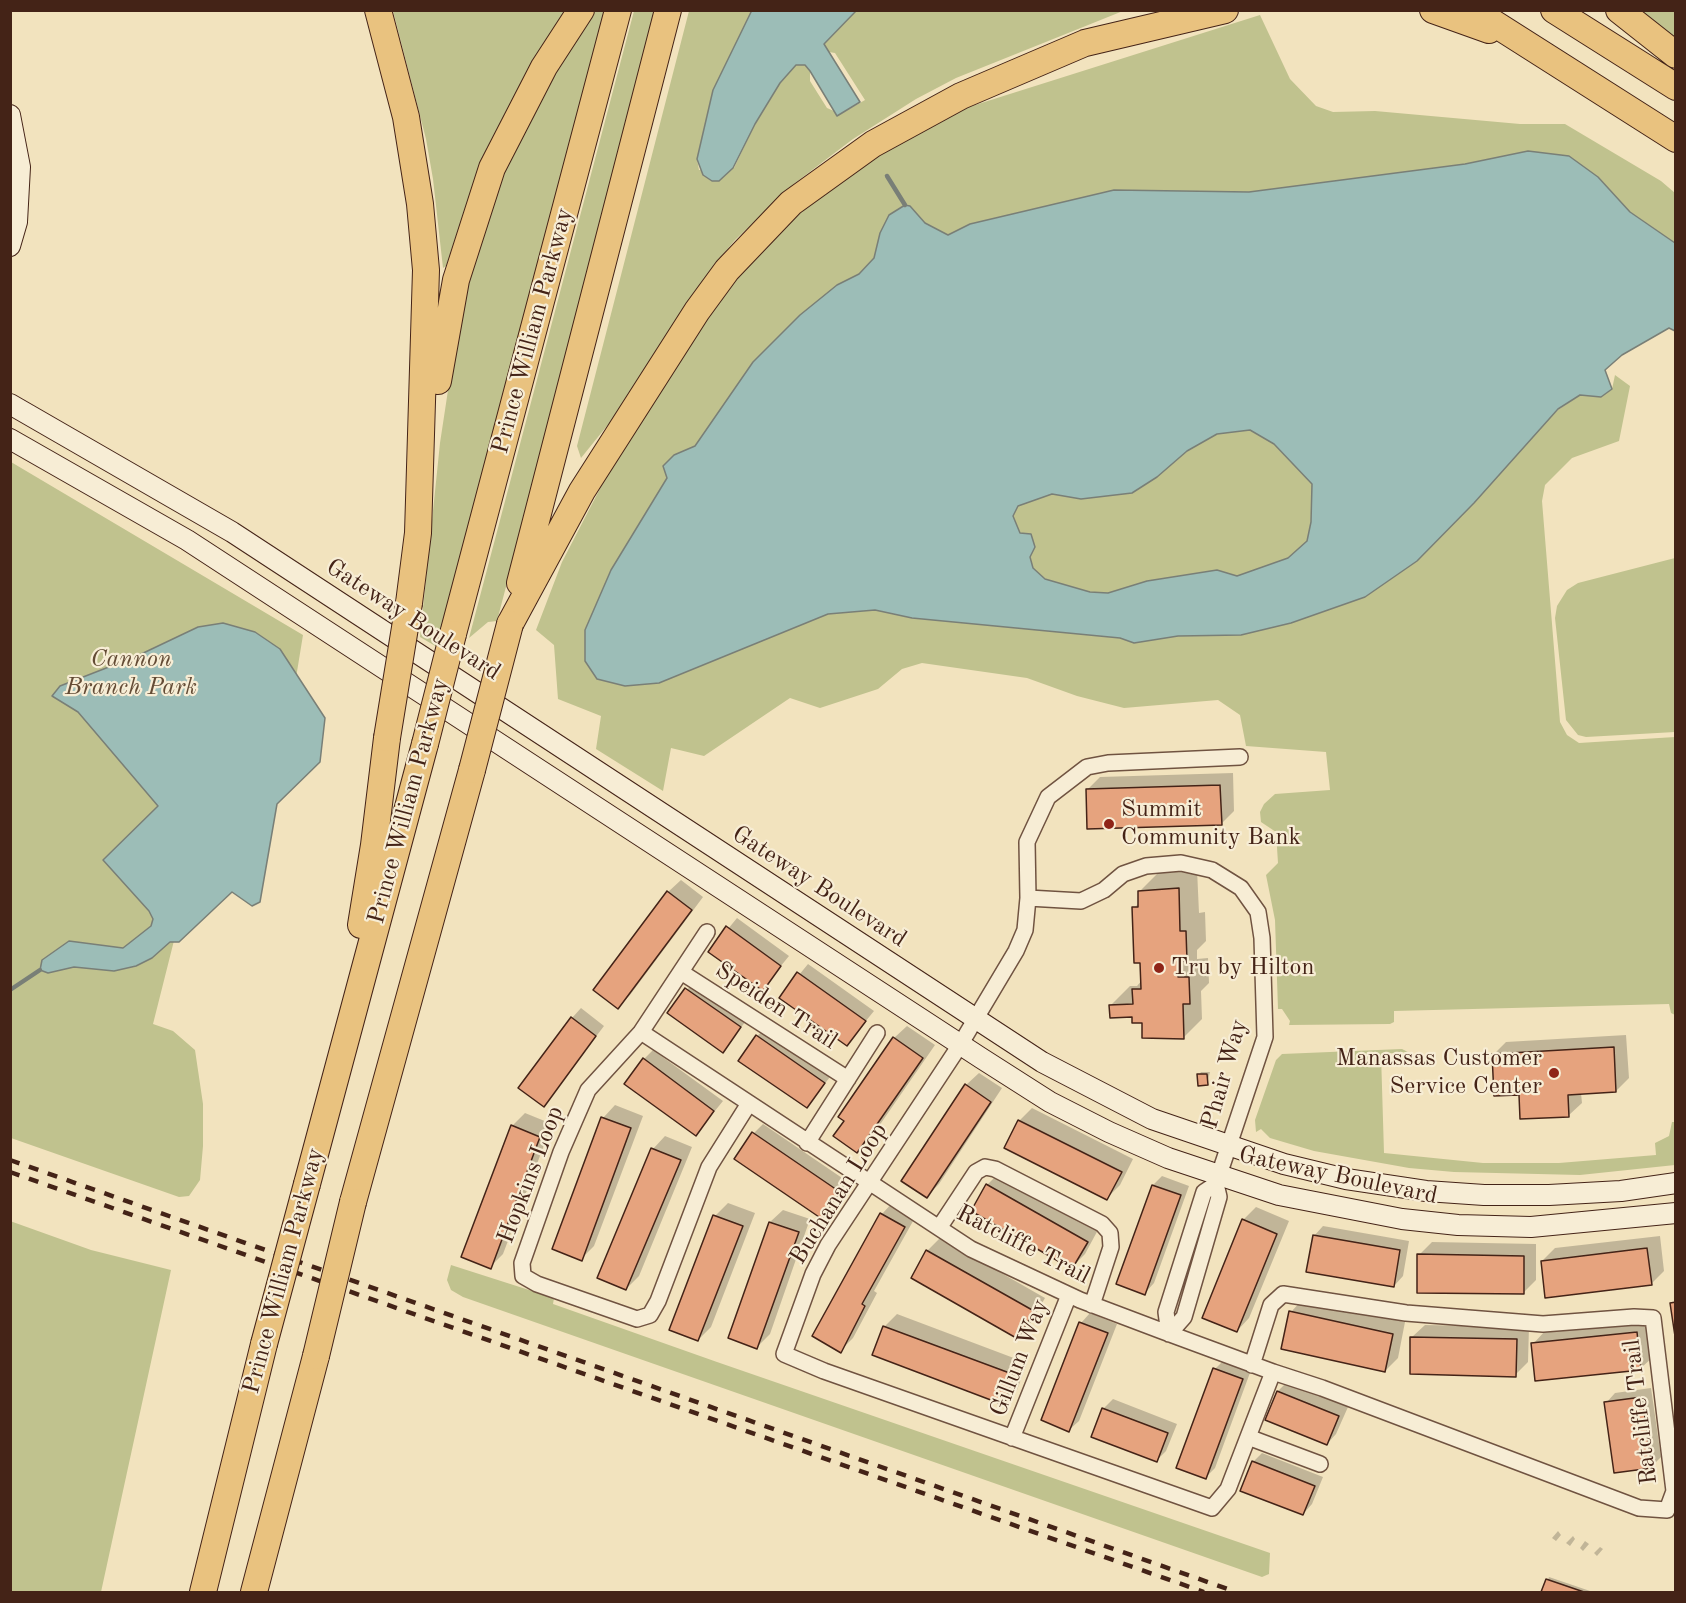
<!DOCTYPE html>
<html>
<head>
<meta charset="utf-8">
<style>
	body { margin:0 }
	#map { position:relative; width:1686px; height:1603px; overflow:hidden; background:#f2e3be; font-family:"Old Standard TT",serif }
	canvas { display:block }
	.frame { position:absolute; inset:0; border:12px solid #442317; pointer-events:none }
</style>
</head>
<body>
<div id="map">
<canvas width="1686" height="1603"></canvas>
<div class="frame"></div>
</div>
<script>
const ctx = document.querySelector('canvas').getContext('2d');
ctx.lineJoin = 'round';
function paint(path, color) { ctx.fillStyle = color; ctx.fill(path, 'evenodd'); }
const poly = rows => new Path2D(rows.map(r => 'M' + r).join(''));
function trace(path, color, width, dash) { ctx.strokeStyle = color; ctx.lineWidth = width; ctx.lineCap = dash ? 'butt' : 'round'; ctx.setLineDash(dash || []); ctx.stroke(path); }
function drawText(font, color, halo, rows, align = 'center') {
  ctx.font = font + ' "Old Standard TT",serif'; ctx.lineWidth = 4.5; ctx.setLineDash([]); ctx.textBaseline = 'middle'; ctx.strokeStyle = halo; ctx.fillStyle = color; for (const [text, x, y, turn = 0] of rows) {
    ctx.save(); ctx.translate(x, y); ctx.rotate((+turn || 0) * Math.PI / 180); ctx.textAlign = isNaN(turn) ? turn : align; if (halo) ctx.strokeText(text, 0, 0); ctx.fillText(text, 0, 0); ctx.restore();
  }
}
paint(poly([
	[393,11,604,11,437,647,420,637,440,443,457,331,467,287,499,185,515,148,466,206,446,266,443,268,433,179,426,139],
	[634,11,657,11,497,621,488,622,469,638],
	[689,11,752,11,713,90,697,159,699,170,734,168,755,124,780,83,796,65,805,65,810,71,810,81,827,108,834,111,837,116,865,100,835,53,829,52,824,44,856,11,1123,11,956,78,916,99,853,139,795,183,735,240,715,264,619,411,581,458,577,446],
	[1639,11,1675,11,1675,40],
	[1260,15,1290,79,1316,106,1333,112,1375,111,1520,124,1565,124,1661,181,1675,193,1675,243,1630,212,1598,177,1528,151,1465,164,1249,192,1114,190,970,224,948,235,925,223,910,206,880,233,874,258,859,274,837,285,695,446,674,455,664,466,667,478,611,570,585,630,585,661,597,679,659,683,828,614,875,610,912,618,1120,638,1134,643,1178,636,1241,635,1291,623,1365,597,1558,410,1580,395,1601,397,1612,389,1615,375,1630,386,1619,441,1572,458,1545,485,1542,501,1560,722,1567,735,1579,743,1675,737,1675,1015,1671,1013,1669,1004,1394,1011,1394,1022,1390,1024,1289,1025,1290,1021,1282,1009,1278,1009,1275,920,1266,875,1278,863,1276,832,1261,822,1260,812,1264,804,1275,794,1330,790,1326,752,1246,746,1240,715,1218,700,1124,708,1077,696,1027,678,922,663,902,669,878,689,820,708,790,698,704,756,671,748,663,791,596,749,601,716,558,699,554,645,536,630,562,562,606,477,702,323,741,267,790,218,846,169,956,111],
	[1250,429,1274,444,1312,484,1311,522,1307,542,1288,558,1237,576,1217,570,1147,581,1108,593,1090,592,1045,579,1033,568,1013,516,1018,506,1052,494,1081,499,1132,493,1157,477,1187,451,1217,434],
	[11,462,303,635,294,690,221,754,153,1024,173,1031,195,1050,203,1104,203,1146,200,1180,189,1196,179,1197,11,1138],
	[1675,558,1675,732,1586,737,1578,735,1566,720,1555,618,1557,606,1567,590,1578,583],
	[1402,1049,1408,1052,1381,1054,1384,1153,1483,1163,1559,1163,1656,1155,1655,1143,1669,1136,1672,1122,1675,1122,1675,1165,1580,1175,1454,1172,1409,1168,1314,1151,1270,1138,1261,1129,1256,1132,1255,1120,1276,1060,1282,1054],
	[10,1221,91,1250,171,1270,101,1592,11,1592],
	[451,1265,554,1298,553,1304,717,1362,1270,1553,1269,1574,1262,1577,463,1297,451,1290,447,1280]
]), '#c0c28e');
const water = poly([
	[752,10,856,11,824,44,860,102,837,116,810,71,805,65,796,65,780,83,755,124,733,168,719,181,712,181,703,175,697,159,713,90,752,10],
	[1528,151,1569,156,1598,177,1630,212,1675,243,1675,331,1669,328,1622,355,1605,370,1612,389,1601,397,1580,395,1558,409,1474,503,1417,561,1365,597,1291,623,1241,635,1178,636,1134,643,1120,638,912,618,875,610,828,614,659,683,625,686,597,679,585,661,585,630,611,570,667,478,663,466,674,455,695,446,753,362,800,315,837,285,859,274,874,258,880,233,889,215,905,205,910,206,925,223,948,235,970,224,1114,190,1249,192,1465,164,1528,151],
	[1250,430,1274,444,1312,484,1311,522,1307,541,1288,558,1237,576,1217,570,1147,581,1108,593,1090,592,1045,579,1033,568,1030,557,1035,547,1031,534,1020,533,1013,516,1018,506,1052,494,1081,499,1132,493,1157,477,1187,451,1217,434,1250,430],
	[223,623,255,632,280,649,325,718,320,762,277,804,260,902,252,906,232,892,179,942,170,942,152,958,136,966,114,971,74,967,48,973,40,970,42,960,69,941,123,948,151,926,153,919,149,911,103,860,158,806,78,712,52,696,60,686,137,656,198,627,223,623]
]);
paint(water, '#9cbdb7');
trace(water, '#797f77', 1.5);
paint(poly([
	[1233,773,1234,811,1221,824,1087,790,1100,777],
	[1197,869,1199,913,1205,912,1206,941,1197,950,1197,959,1208,958,1209,983,1201,991,1202,1019,1183,1038,1111,1005,1130,986,1137,986,1142,980,1134,908,1140,902,1139,892,1159,872],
	[681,880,703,897,630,995,618,1007,668,892],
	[737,918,789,956,762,989,710,951],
	[808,964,874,1011,847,1044,781,997],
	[696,979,749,1017,723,1051,669,1013],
	[581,1008,604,1026,544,1105,572,1018],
	[907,1026,935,1045,870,1139,857,1151,894,1038],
	[767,1027,833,1073,807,1107,757,1036],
	[1626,1035,1629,1078,1616,1091,1581,1093,1582,1103,1569,1115,1520,1093,1494,1054,1506,1042],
	[653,1050,723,1101,696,1134,644,1059],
	[1201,1072,1210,1072,1207,1084,1199,1075],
	[979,1073,1002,1088,939,1184,927,1196,966,1085],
	[615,1105,643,1116,594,1246,581,1259,603,1118],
	[1032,1108,1133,1159,1120,1185,1107,1198,1006,1147,1019,1121],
	[525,1113,552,1124,503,1254,490,1267,512,1126],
	[763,1124,848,1182,822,1217,754,1133],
	[665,1136,692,1147,639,1276,626,1289,653,1149],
	[1000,1172,1099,1228,1085,1254,1072,1267,987,1185],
	[1162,1176,1189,1186,1154,1283,1145,1293,1153,1185],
	[894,1201,917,1214,874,1291,877,1293,853,1338,840,1351,882,1214],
	[728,1203,755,1213,711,1327,698,1340,671,1329,715,1216],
	[1256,1207,1289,1221,1249,1318,1237,1331,1243,1220],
	[783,1210,810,1219,770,1334,757,1347,730,1337,770,1222],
	[1323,1226,1409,1241,1403,1276,1394,1286,1314,1236],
	[1660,1236,1664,1271,1651,1284,1542,1261,1555,1248],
	[940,1238,1045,1298,1030,1324,1018,1337,927,1251],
	[1432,1242,1536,1244,1536,1280,1523,1293,1419,1255],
	[1303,1299,1405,1322,1398,1358,1385,1371,1291,1312],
	[1090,1313,1117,1324,1079,1421,1069,1430,1081,1323],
	[897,1314,1027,1363,1017,1390,1004,1403,884,1327],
	[1650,1320,1654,1356,1641,1368,1533,1344,1545,1331],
	[1425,1325,1529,1327,1528,1362,1515,1375,1412,1337],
	[1224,1360,1251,1370,1215,1468,1205,1478,1215,1369],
	[1287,1382,1348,1407,1336,1434,1327,1444,1278,1391],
	[1651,1388,1661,1457,1652,1466,1606,1403,1615,1393],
	[1113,1399,1177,1424,1166,1451,1157,1460,1093,1436,1104,1408],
	[1262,1453,1323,1477,1312,1504,1303,1514,1253,1462],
	[1558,1531,1561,1535,1556,1541,1552,1538],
	[1573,1536,1575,1539,1570,1546,1566,1543],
	[1585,1541,1589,1544,1583,1551,1580,1548],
	[1600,1547,1603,1549,1597,1556,1594,1553],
	[1549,1577,1593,1592,1542,1592]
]), '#0003');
trace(poly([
	[887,176,905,205],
	[10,990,40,970]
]), '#797f77', 4.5);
const building = poly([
	[1220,785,1222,825,1087,829,1086,789,1220,785],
	[1179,888,1180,931,1186,931,1187,961,1178,962,1178,977,1189,977,1190,1004,1183,1004,1184,1039,1142,1038,1142,1023,1132,1023,1132,1017,1110,1018,1109,1005,1133,1004,1132,989,1141,989,1140,963,1134,963,1132,907,1138,907,1138,891,1179,888],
	[667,891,692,910,618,1009,593,990,667,891],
	[726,926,781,966,763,991,708,952,726,926],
	[797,972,866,1021,847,1046,779,998,797,972],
	[685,988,741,1027,723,1053,667,1013,685,988],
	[571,1017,596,1036,544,1107,518,1088,571,1017],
	[756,1035,825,1083,807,1108,738,1061,756,1035],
	[893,1037,923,1058,857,1153,833,1136,844,1121,838,1117,893,1037],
	[1614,1047,1616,1092,1568,1095,1569,1117,1520,1119,1519,1095,1494,1096,1492,1054,1614,1047],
	[643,1058,714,1111,696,1136,624,1084,643,1058],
	[1197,1074,1207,1074,1208,1085,1198,1086,1197,1074],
	[965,1084,991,1102,927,1198,901,1181,965,1084],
	[601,1117,631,1128,582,1261,552,1249,601,1117],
	[1018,1120,1122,1172,1107,1200,1004,1148,1018,1120],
	[511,1125,540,1137,491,1269,461,1257,511,1125],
	[752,1132,840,1192,822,1219,734,1159,752,1132],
	[651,1148,681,1160,626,1290,597,1278,651,1148],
	[986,1184,1088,1242,1072,1269,971,1211,986,1184],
	[1152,1185,1181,1195,1145,1295,1116,1284,1152,1185],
	[880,1213,905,1227,862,1304,865,1306,841,1353,812,1336,880,1213],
	[713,1215,743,1226,698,1341,669,1330,713,1215],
	[1242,1219,1277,1234,1237,1332,1202,1318,1242,1219],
	[769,1222,799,1232,757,1349,728,1338,769,1222],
	[1313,1235,1400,1250,1394,1287,1306,1272,1313,1235],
	[1647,1248,1652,1285,1545,1298,1541,1261,1647,1248],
	[926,1250,1034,1311,1018,1339,911,1278,926,1250],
	[1417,1254,1524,1256,1524,1294,1417,1293,1417,1254],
	[1676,1302,1676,1343,1670,1303,1676,1302],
	[1289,1311,1393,1334,1385,1372,1281,1349,1289,1311],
	[1079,1322,1108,1333,1069,1432,1041,1420,1079,1322],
	[883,1326,1015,1375,1004,1405,872,1355,883,1326],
	[1637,1332,1641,1370,1535,1381,1531,1343,1637,1332],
	[1410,1337,1517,1339,1516,1377,1410,1374,1410,1337],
	[1213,1368,1243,1379,1206,1479,1176,1468,1213,1368],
	[1277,1391,1339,1416,1327,1445,1265,1420,1277,1391],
	[1642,1397,1652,1468,1614,1473,1604,1402,1642,1397],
	[1102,1408,1168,1433,1157,1462,1091,1437,1102,1408],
	[1252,1461,1315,1486,1303,1515,1240,1491,1252,1461],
	[1546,1579,1584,1592,1541,1592,1546,1579]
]);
paint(building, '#e6a37e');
trace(building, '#442317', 1.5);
const street = poly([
	[1240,757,1108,763,1087,767,1048,797,1027,842,1028,898,1025,930,1016,951,960,1045,828,1245,813,1274,784,1354,824,1371,1212,1508,1228,1489,1273,1372],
	[1028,898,1081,901,1104,890,1123,874,1146,866,1181,863,1212,870,1241,888,1258,912,1262,938,1265,1037,1216,1184],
	[707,932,641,1032,588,1090,561,1152,522,1263,523,1276,537,1284,637,1319,650,1315,658,1301,709,1167,748,1105],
	[681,972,848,1079],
	[641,1032,971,1249,1080,1300,1162,1331,1273,1372,1322,1388,1639,1508,1667,1510,1674,1491,1653,1318,1634,1317,1543,1324,1406,1313,1283,1294,1271,1305,1252,1365],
	[807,1143,877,1033],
	[1216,1184,1219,1197,1184,1317,1169,1334,1166,1312,1204,1192,1216,1184],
	[939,1228,976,1172,985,1167,995,1169,1102,1224,1110,1233,1111,1247,1092,1305],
	[1248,1437,1320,1464],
	[1012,1438,1069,1295]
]);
const secondary = poly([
	[10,115,20,167,17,222,10,246],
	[10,404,232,532,1042,1062,1152,1119,1284,1164,1346,1179,1426,1191,1484,1195,1549,1195,1621,1191,1676,1183],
	[10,439,187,540,981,1058,1050,1102,1109,1132,1168,1158,1279,1195,1402,1219,1458,1225,1531,1227,1676,1213]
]);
const highway = poly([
	[378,10,406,117,420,204,426,270,418,533,409,603],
	[1433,10,1489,30],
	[1473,10,1676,139],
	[1554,10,1676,87],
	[1619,10,1676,55],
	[438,381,456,280,492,168,544,67,581,10],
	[520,583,668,10],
	[510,624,582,491,697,311,727,270,791,203,873,144,961,96,1085,43,1225,10],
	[453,634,618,10],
	[361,925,374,845,387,738],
	[307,1184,425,744],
	[353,1202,472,770],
	[203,1592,264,1344],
	[254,1592,316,1356]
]);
trace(street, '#705341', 18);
trace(secondary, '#442317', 22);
trace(highway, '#442317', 28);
trace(street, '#f7edd5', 15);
trace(secondary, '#f7edd5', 20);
trace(highway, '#e9c27f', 26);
trace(poly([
	[10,1160,1236,1592],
	[10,1172,1204,1592]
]), '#442317', 4.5, [10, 10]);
const highwayBridge = poly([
	[387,738,409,603],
	[425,744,453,634],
	[472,770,510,624],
	[264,1344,307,1184],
	[316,1356,353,1202]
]);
trace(highwayBridge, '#442317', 28, []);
trace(highwayBridge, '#e9c27f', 26);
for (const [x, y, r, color] of [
	[1109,824,6,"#8f2418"],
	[1159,968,6,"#8f2418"],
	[1554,1073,6,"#8f2418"]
]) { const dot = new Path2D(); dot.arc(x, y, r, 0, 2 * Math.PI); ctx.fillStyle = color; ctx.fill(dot); trace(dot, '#f7edd5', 2); }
drawText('24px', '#442317', '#f7edd5', [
	["Prince William Parkway",533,331,-75],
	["Gateway Boulevard",413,620,33],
	["Prince William Parkway",409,801,-75],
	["Gateway Boulevard",819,887,33],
	["Speiden Trail",776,1006,33],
	["Phair Way",1225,1074,-74],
	["Hopkins Loop",531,1175,-69],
	["Gateway Boulevard",1338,1176,12],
	["Buchanan Loop",839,1194,-58],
	["Ratcliffe Trail",1023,1245,27],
	["Prince William Parkway",284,1271,-75],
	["Gillum Way",1020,1358,-69],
	["Ratcliffe Trail",1641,1412,-97]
]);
drawText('italic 24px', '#634b35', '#f7edd5', [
	["Cannon",131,660],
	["Branch Park",131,688]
]);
drawText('24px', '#442317', '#f7edd5', [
	["Summit",1121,810],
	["Community Bank",1121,838],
	["Tru by Hilton",1171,968],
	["Manassas Customer",1542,1059,"right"],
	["Service Center",1542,1087,"right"]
], 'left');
</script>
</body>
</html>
